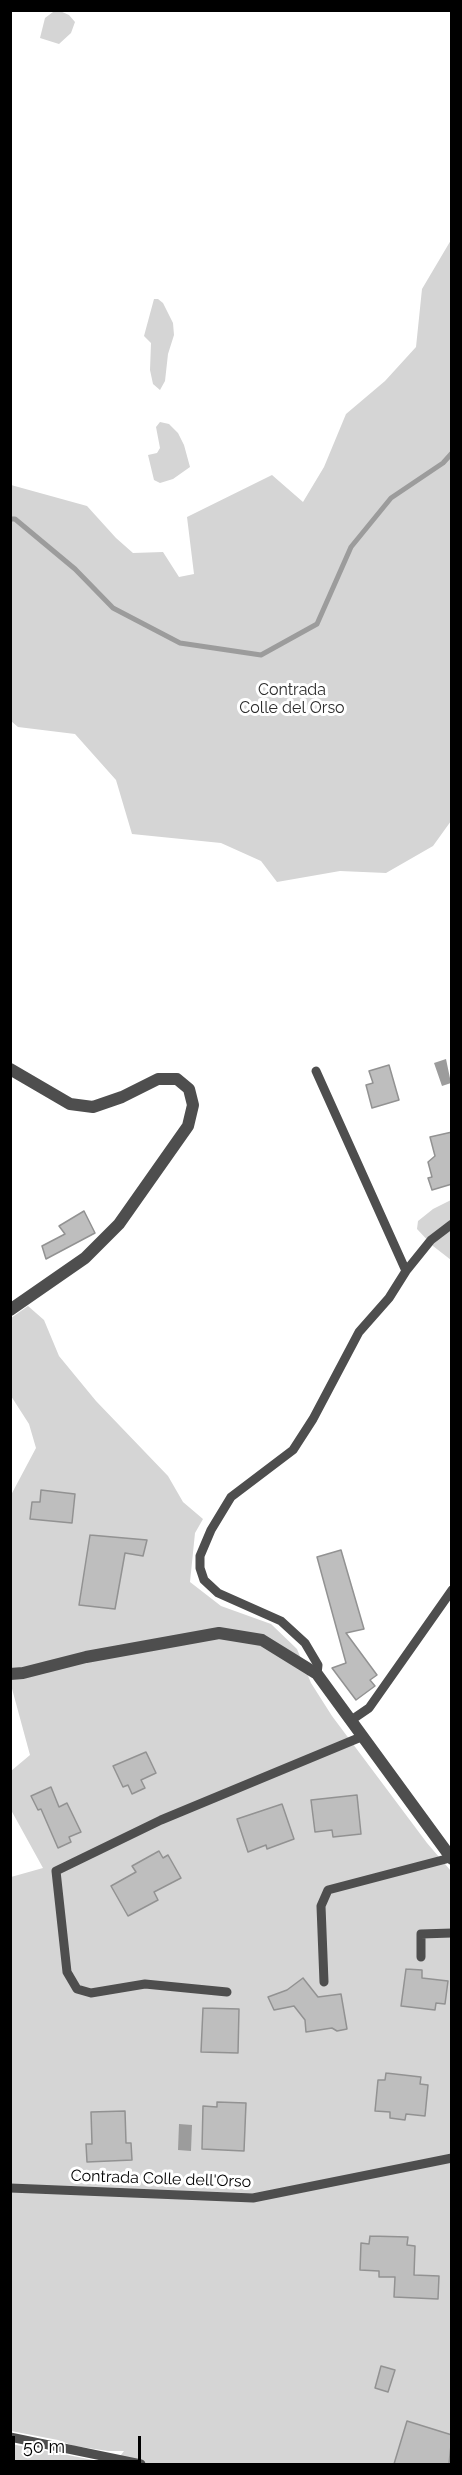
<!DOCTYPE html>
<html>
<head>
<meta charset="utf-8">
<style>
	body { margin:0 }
	#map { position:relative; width:462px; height:2475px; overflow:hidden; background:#fff; font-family:Raleway,sans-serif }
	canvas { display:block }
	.frame { position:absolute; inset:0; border:12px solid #000; pointer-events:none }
	.scale { position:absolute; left:12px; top:2436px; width:129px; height:27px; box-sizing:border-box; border:3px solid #000; border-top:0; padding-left:8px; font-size:18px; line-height:21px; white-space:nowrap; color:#000; -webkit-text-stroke:4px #fff; paint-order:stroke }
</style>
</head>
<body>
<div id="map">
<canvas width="462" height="2475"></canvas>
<div class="frame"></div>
<div class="scale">50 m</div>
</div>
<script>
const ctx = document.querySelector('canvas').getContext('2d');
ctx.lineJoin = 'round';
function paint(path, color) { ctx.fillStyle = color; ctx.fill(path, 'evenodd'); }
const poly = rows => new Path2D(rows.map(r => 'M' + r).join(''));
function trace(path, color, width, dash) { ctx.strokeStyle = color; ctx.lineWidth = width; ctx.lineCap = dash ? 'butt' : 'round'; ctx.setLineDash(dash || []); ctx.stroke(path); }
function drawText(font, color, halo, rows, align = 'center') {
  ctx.font = font + ' Raleway,sans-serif'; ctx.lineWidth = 6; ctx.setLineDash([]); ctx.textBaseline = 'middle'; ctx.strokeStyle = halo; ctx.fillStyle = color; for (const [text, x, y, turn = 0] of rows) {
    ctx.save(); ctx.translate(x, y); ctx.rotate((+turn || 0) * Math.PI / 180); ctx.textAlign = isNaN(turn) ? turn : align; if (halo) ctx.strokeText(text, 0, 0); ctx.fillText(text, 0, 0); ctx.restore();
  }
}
paint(poly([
	[60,11,69,15,75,22,71,33,59,44,40,38,45,18,53,12],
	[451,240,451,821,433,846,386,873,340,871,277,882,261,861,221,843,132,834,116,780,75,734,18,727,11,721,11,485,87,506,116,538,133,553,163,552,179,577,194,574,187,517,272,475,303,502,324,467,346,414,385,381,416,347,422,289],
	[154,299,158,299,163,303,173,323,174,335,168,354,165,381,160,390,153,384,150,370,151,343,144,336],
	[160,422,169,424,178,433,184,445,190,467,173,479,160,483,154,480,148,455,157,453,160,448,156,427],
	[451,1200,451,1260,433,1246,417,1229,418,1221,433,1209],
	[28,1306,44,1320,59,1356,96,1401,168,1476,183,1502,203,1519,195,1533,190,1582,221,1606,271,1624,297,1649,311,1683,332,1716,427,1843,451,1871,451,2464,11,2464,11,2444,114,2464,124,2451,108,2451,74,2446,58,2440,11,2431,11,1877,43,1868,11,1810,11,1771,30,1755,11,1685,11,1495,36,1448,29,1424,11,1396,11,1318]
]), '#d5d5d5');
paint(poly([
	[446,1059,451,1083,442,1086,434,1063],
	[179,2124,192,2125,191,2151,178,2150]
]), '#9c9c9c');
trace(poly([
	[10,519,15,519,75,569,113,608,180,643,261,655,317,624,351,547,391,498,443,463,452,453]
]), '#9c9c9c', 5);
const building = poly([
	[389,1065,399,1100,372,1108,366,1085,373,1083,369,1071,389,1065],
	[452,1132,452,1184,432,1190,428,1178,432,1177,428,1162,435,1156,430,1137,452,1132],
	[84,1211,95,1233,46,1259,42,1246,65,1234,59,1226,84,1211],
	[41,1490,75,1494,72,1523,30,1519,32,1502,40,1502,41,1490],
	[90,1535,147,1540,143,1556,125,1553,115,1609,79,1605,90,1535],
	[341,1550,364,1629,346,1633,377,1675,370,1680,375,1686,356,1700,332,1668,346,1663,317,1557,341,1550],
	[146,1752,156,1773,141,1780,145,1788,132,1794,128,1785,123,1787,113,1766,146,1752],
	[51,1787,59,1807,67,1803,81,1832,69,1837,71,1842,58,1848,41,1809,38,1810,31,1796,51,1787],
	[357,1795,361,1834,333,1837,332,1830,315,1832,311,1800,357,1795],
	[282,1804,294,1839,267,1849,266,1845,248,1852,237,1819,282,1804],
	[159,1851,163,1858,168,1855,181,1878,154,1892,158,1900,128,1916,111,1886,136,1872,132,1866,159,1851],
	[406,1969,422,1970,422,1978,448,1981,445,2004,436,2003,435,2010,401,2006,406,1969],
	[303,1978,318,1997,341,1994,347,2029,337,2031,332,2028,306,2032,305,2020,294,2006,274,2010,268,1997,287,1990,303,1978],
	[203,2008,239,2009,238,2053,201,2052,203,2008],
	[386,2073,421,2077,420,2084,428,2085,425,2116,406,2114,405,2120,390,2118,390,2112,375,2111,378,2080,385,2080,386,2073],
	[217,2102,246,2103,244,2151,202,2149,203,2106,217,2107,217,2102],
	[125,2111,126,2143,131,2143,132,2160,87,2162,86,2144,92,2144,91,2112,125,2111],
	[370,2236,408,2237,407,2245,415,2246,414,2275,439,2276,438,2299,394,2297,395,2277,379,2277,379,2271,360,2270,361,2243,369,2244,370,2236],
	[381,2366,395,2370,388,2392,375,2388,381,2366],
	[407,2421,452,2435,449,2464,394,2464,407,2421]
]);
paint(building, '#bebebe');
trace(building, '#929292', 1.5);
trace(poly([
	[316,1071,406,1271,389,1298,359,1332,313,1419,293,1450,231,1497,211,1530,200,1556,200,1568,204,1580,218,1593,281,1621,305,1643,318,1665,317,1674],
	[406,1271,431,1240,452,1224],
	[350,1721,369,1708,452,1590],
	[421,1957,421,1934,452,1933],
	[324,1982,321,1906,328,1890,450,1858],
	[227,1992,145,1984,91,1993,77,1989,67,1972,56,1871,161,1820,361,1737],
	[10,2188,253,2198,452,2158],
	[10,2437,141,2464]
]), '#4e4e4e', 9);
trace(poly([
	[10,1069,70,1104,93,1107,122,1097,158,1079,177,1079,189,1089,193,1105,188,1126,119,1224,85,1258,10,1310],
	[10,1674,23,1673,86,1657,219,1633,262,1640,317,1674,452,1859]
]), '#4e4e4e', 12);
drawText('16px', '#2c2c2c', '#fff', [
	["Contrada",292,690],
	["Colle del Orso",292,708]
]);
drawText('16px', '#000', '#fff', [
	["Contrada Colle dell'Orso",161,2179,2]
]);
</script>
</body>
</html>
